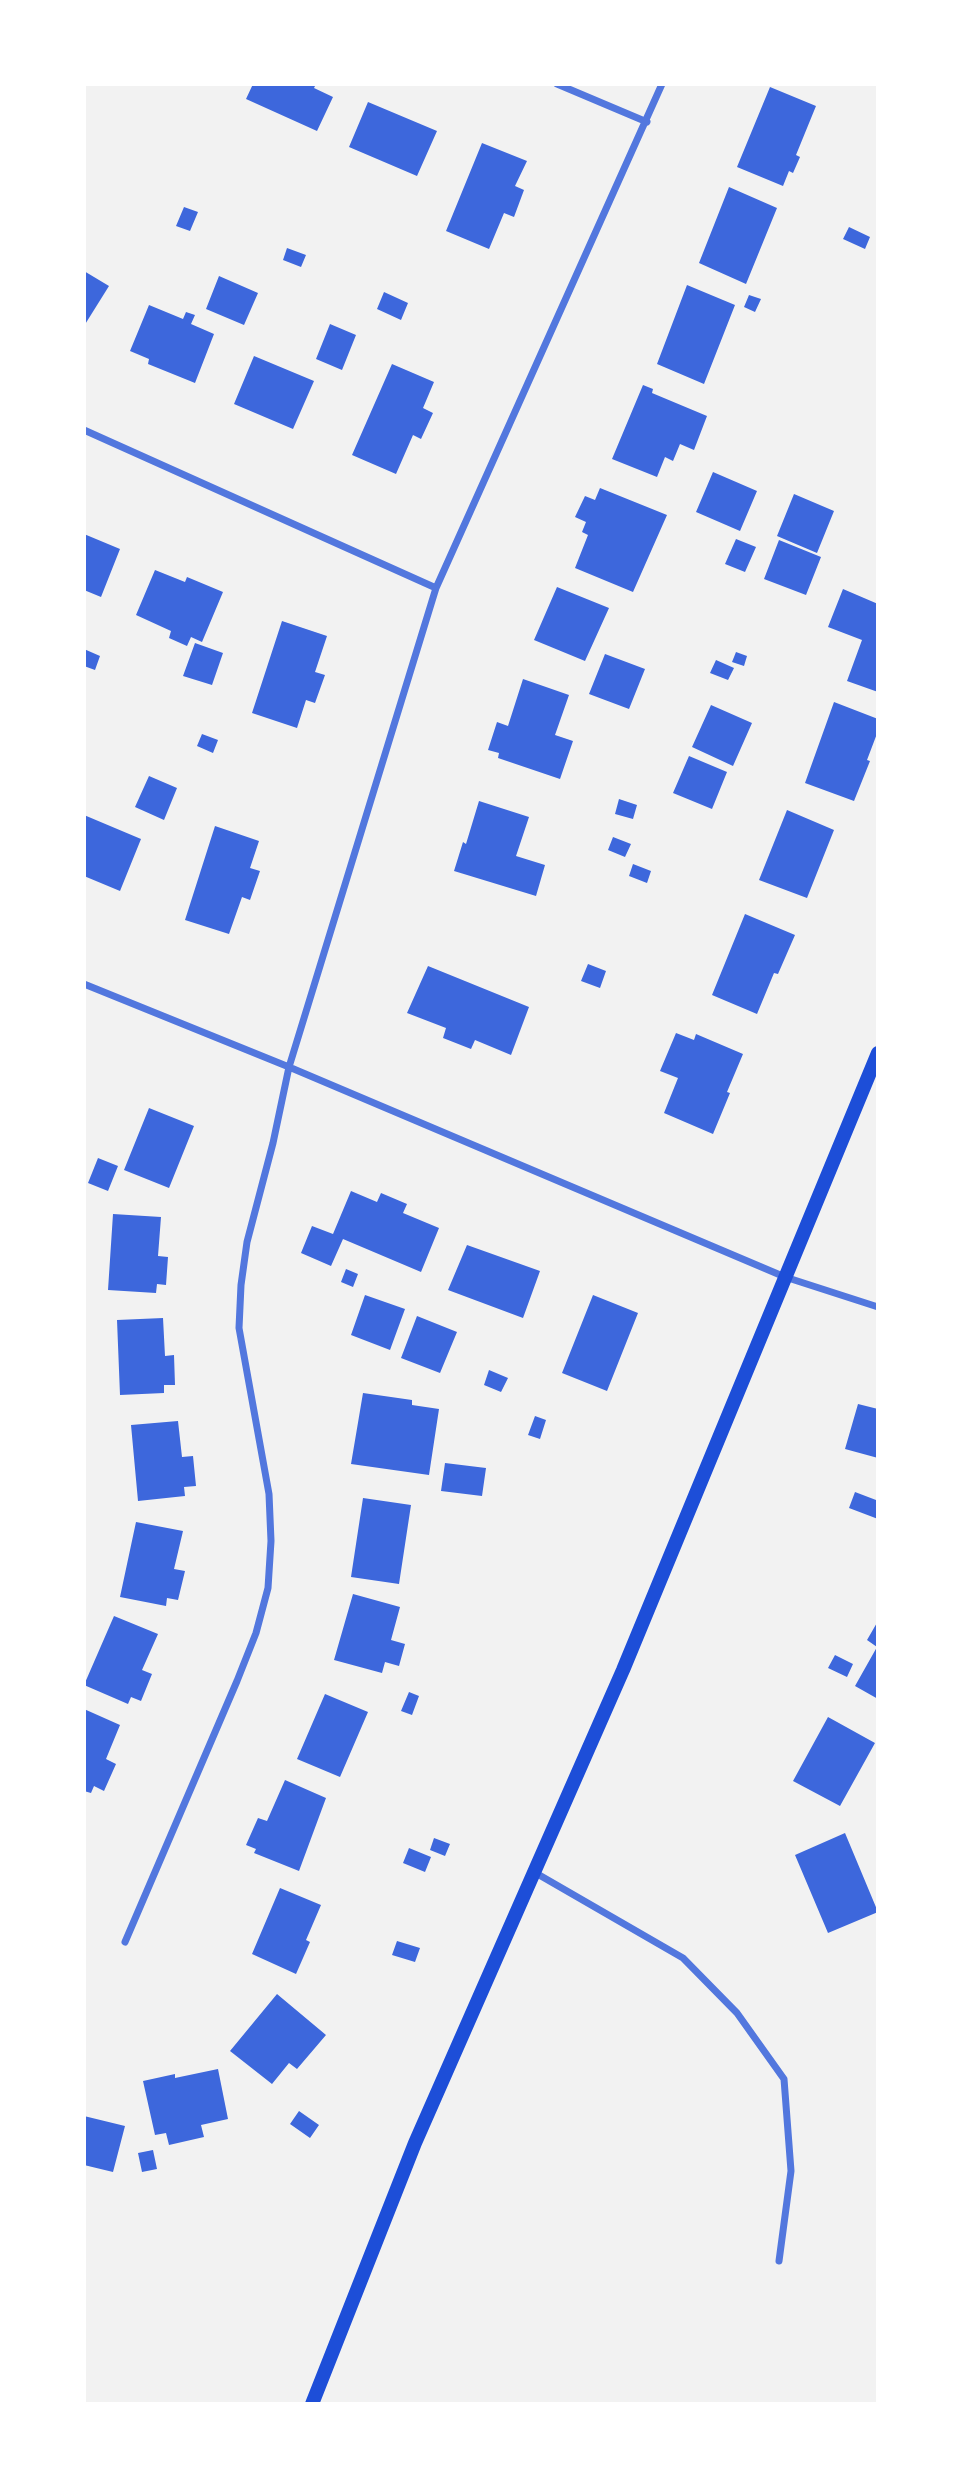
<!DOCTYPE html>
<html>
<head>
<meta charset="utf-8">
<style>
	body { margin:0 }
	#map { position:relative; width:962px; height:2488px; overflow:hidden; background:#f2f2f2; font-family:Signika,sans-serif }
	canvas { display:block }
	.frame { position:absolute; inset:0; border:86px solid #fff; pointer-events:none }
</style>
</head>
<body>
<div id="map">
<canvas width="962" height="2488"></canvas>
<div class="frame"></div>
</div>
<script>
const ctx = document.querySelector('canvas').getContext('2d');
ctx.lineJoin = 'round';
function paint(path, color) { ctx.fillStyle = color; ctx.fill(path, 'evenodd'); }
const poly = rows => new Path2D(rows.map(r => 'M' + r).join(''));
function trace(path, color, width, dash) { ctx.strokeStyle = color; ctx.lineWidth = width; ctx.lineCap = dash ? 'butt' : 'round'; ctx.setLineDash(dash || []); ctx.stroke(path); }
paint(poly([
	[253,84,316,84,314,88,333,97,317,131,246,99],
	[770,87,816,106,796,155,800,157,793,173,789,171,783,186,737,167],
	[368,102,437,131,417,176,349,147],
	[482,143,527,161,515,186,524,190,514,217,504,213,489,249,446,231],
	[729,187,777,208,746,284,699,263],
	[184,207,198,212,190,231,176,226],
	[849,227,870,237,865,249,843,239],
	[287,248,306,255,301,267,283,260],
	[84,271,109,286,84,326],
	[219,276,258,293,244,325,206,309],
	[687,285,735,305,704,384,657,364],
	[384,292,408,303,401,320,377,309],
	[749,295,761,299,755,312,744,307],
	[149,305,183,319,186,312,195,315,191,324,214,334,195,383,148,364,149,359,130,351],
	[330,324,356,335,342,370,316,359],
	[254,356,314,381,293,429,234,404],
	[392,364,434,382,423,408,433,413,421,439,413,435,396,474,352,455],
	[643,385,653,389,652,393,707,416,694,450,680,444,673,461,665,457,657,477,612,459],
	[713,472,757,491,740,531,696,512],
	[600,488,667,515,633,592,575,568,588,535,582,532,586,522,575,517,585,496,595,500],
	[794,494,834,511,817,553,777,536],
	[84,534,120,549,101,597,84,590],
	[736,539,756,547,745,572,725,564],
	[779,540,821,557,806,595,764,579],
	[155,570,185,582,187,577,223,592,202,642,191,637,187,646,169,638,171,631,136,615],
	[557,587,609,608,585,661,534,640],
	[843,589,878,604,878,692,847,681,862,640,828,627],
	[282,621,327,636,315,672,325,675,315,703,306,700,297,728,252,713],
	[195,643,223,653,212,685,183,676],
	[84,649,100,656,95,670,84,666],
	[736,652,747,656,744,666,732,662],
	[605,654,645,669,629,709,589,694],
	[716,660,734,668,728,680,710,673],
	[523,679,569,695,555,735,573,741,560,779,498,758,499,753,488,750,497,722,508,726],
	[834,702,878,719,878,731,867,760,870,761,854,801,805,783],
	[711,705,752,723,733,766,692,747],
	[202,734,218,740,213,753,197,746],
	[689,756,727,772,712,809,673,793],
	[149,776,177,788,164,820,135,807],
	[619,799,637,805,633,819,615,814],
	[479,801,529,817,516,856,545,865,536,896,454,871,463,842,466,844],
	[787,810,834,830,807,898,759,880],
	[84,815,141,839,120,891,84,876],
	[215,826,259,841,250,868,260,871,250,900,242,897,229,934,185,920],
	[613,837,631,844,625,857,608,850],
	[633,864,651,871,647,883,629,876],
	[745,914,795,935,778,974,774,973,757,1014,712,995],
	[588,964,606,971,600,988,581,981],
	[428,966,529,1007,511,1055,475,1040,471,1049,443,1038,446,1028,407,1013],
	[676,1033,694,1040,696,1034,743,1054,727,1092,730,1093,713,1134,664,1113,678,1078,660,1071],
	[149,1108,194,1126,169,1188,124,1170],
	[98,1158,118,1166,108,1191,88,1183],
	[351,1191,377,1202,381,1193,407,1204,403,1213,439,1228,421,1272,343,1239,331,1266,301,1253,312,1226,333,1234],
	[113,1214,161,1217,158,1256,168,1257,166,1285,157,1284,156,1293,108,1290],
	[467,1245,540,1271,523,1318,448,1290],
	[346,1269,358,1274,353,1287,341,1282],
	[365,1295,405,1309,390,1350,351,1335],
	[593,1295,638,1313,607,1391,562,1373],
	[417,1316,457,1332,440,1373,401,1358],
	[163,1318,165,1356,174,1355,175,1385,164,1385,164,1393,120,1395,117,1320],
	[489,1370,508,1378,501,1392,484,1385],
	[363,1393,412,1400,412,1405,439,1409,429,1475,351,1464],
	[858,1404,878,1409,878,1458,845,1449],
	[535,1416,546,1420,540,1439,528,1435],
	[178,1421,182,1457,193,1456,196,1486,184,1487,185,1496,138,1501,131,1425],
	[445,1463,486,1468,482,1496,441,1491],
	[855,1492,876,1500,878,1495,878,1519,849,1508],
	[363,1498,411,1505,399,1584,351,1577],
	[136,1522,183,1531,174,1569,185,1571,178,1600,167,1598,166,1606,120,1597],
	[353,1594,400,1607,391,1640,405,1644,399,1666,385,1662,382,1673,334,1660],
	[114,1616,158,1634,142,1670,152,1674,141,1701,131,1697,128,1704,84,1685],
	[878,1621,878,1699,855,1686,877,1647,867,1640],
	[835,1655,853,1664,847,1677,828,1668],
	[409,1692,419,1696,412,1715,401,1711],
	[325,1694,368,1712,340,1777,297,1759],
	[84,1709,120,1725,106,1759,116,1764,104,1791,94,1786,91,1793,84,1791],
	[828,1717,875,1743,840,1806,793,1781],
	[285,1780,326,1798,299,1871,254,1853,256,1849,246,1845,258,1818,267,1821],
	[845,1833,878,1912,828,1933,795,1855],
	[434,1838,450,1844,445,1856,430,1850],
	[409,1848,431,1857,425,1872,403,1863],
	[280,1888,321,1905,306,1940,310,1942,296,1974,252,1954],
	[397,1941,420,1948,415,1962,392,1955],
	[277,1994,326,2035,297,2069,289,2063,272,2084,230,2051],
	[218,2069,228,2119,201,2125,204,2137,169,2145,166,2133,155,2135,143,2081,175,2074,175,2078],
	[299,2111,319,2125,310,2138,290,2124],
	[84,2116,125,2126,113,2172,84,2165],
	[153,2150,157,2169,142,2172,138,2153]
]), '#3d67dc');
trace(poly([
	[557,84,647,122],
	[84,430,436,588],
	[84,984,289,1067,785,1277,878,1307],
	[534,1872,683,1958,737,2013,784,2079,791,2171,779,2261],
	[125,1942,237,1681,256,1633,268,1588,271,1541,269,1494,239,1328,241,1285,247,1242,273,1143,289,1067,436,588,662,84]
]), '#5277de', 7);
trace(poly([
	[312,2404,415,2143,623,1670,878,1053]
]), '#1d4ed8', 14);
</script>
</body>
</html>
